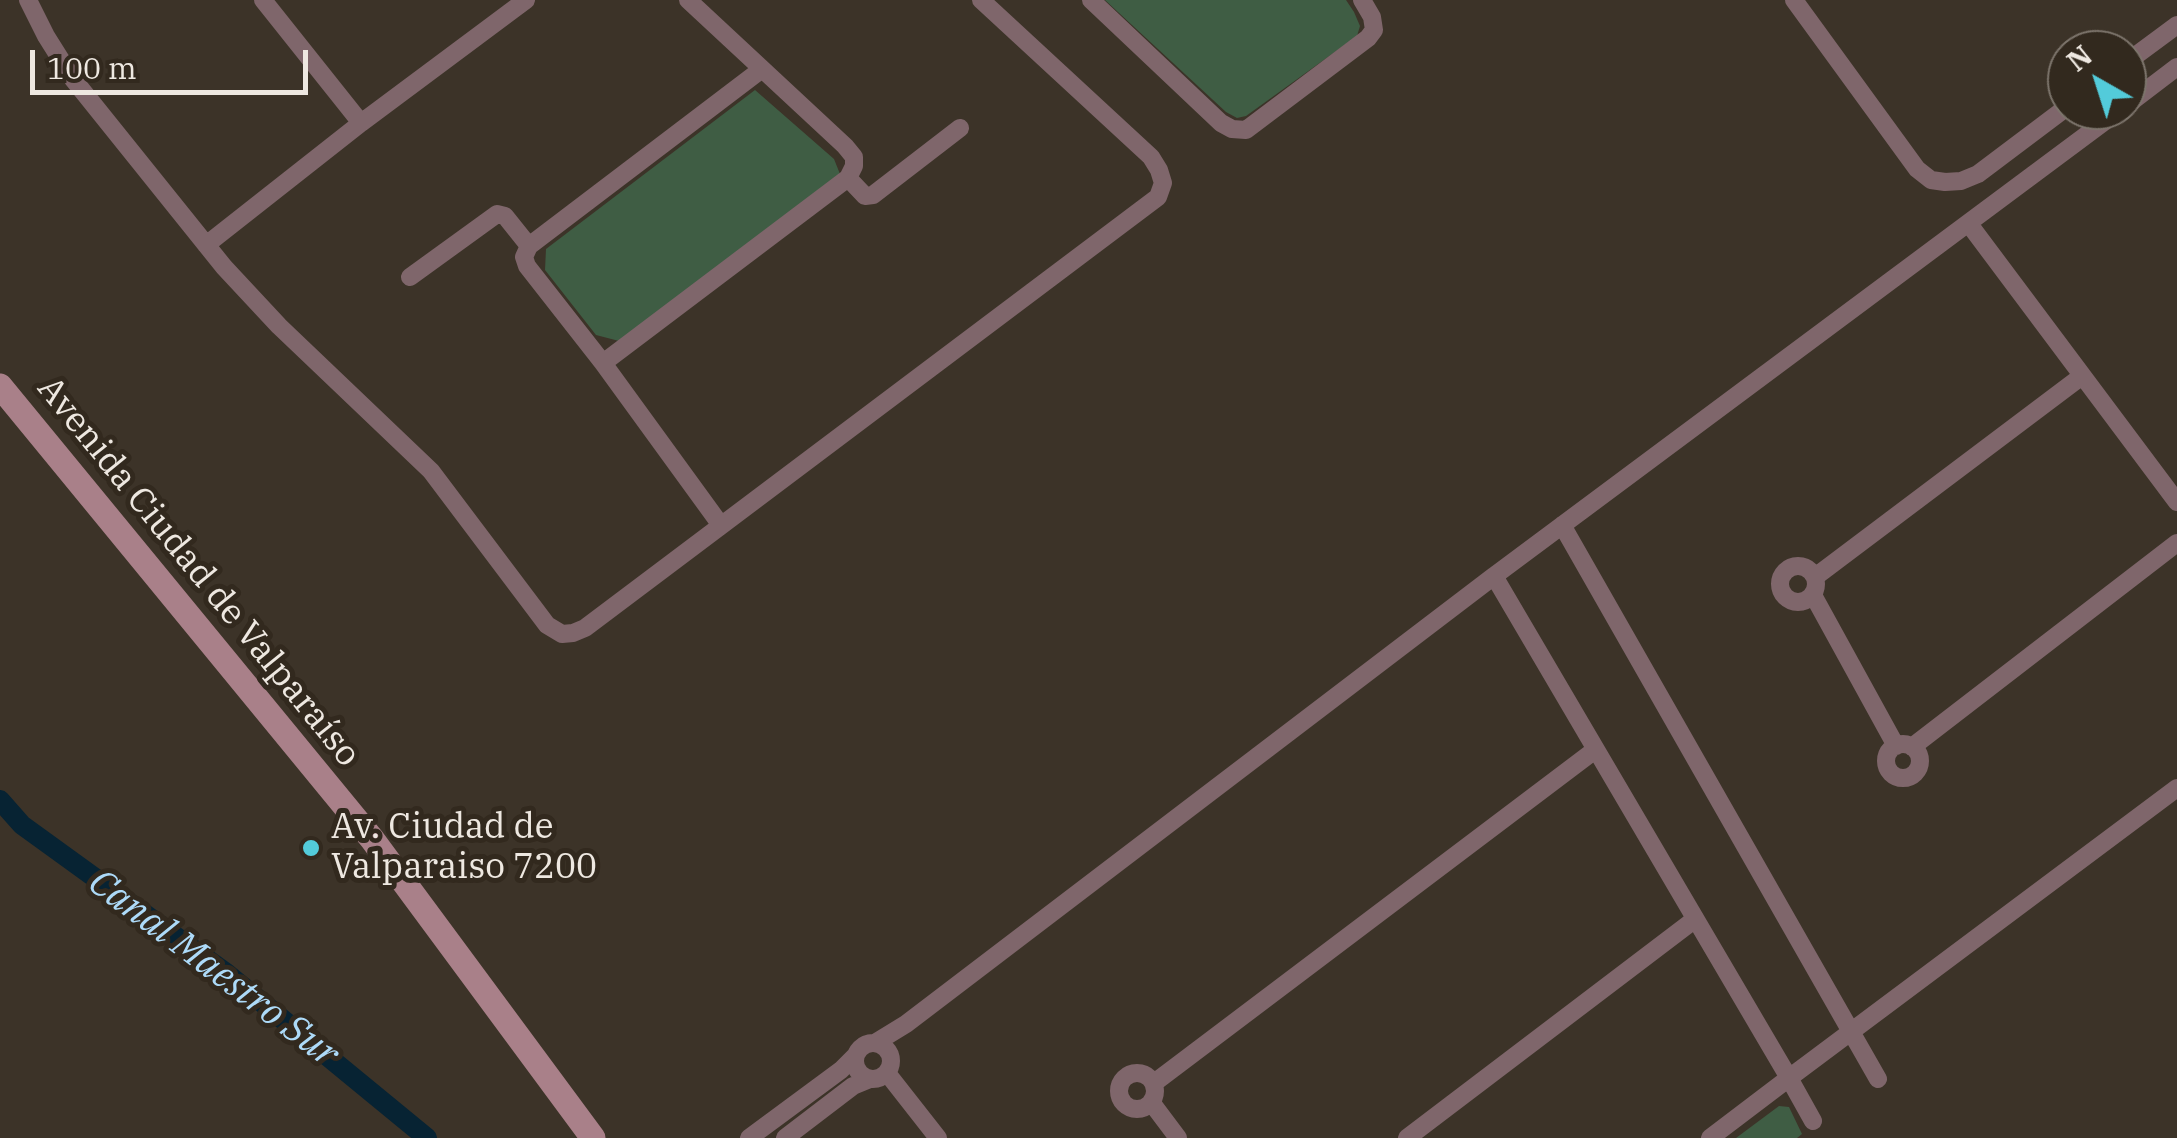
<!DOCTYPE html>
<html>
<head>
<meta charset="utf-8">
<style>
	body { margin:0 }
	#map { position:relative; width:2177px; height:1138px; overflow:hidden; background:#3c3328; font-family:"IBM Plex Serif",serif }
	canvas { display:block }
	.north { position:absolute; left:2047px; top:30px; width:100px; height:100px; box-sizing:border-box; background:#32291e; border:2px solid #7d756c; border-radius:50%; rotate:321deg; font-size:28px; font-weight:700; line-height:40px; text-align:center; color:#eee8e1 }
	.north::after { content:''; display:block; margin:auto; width:35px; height:45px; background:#53cbda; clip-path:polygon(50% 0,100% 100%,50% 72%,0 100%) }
	.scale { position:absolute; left:30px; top:50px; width:278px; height:45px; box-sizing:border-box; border:5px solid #eee8e1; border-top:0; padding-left:12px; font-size:30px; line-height:35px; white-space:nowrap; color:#eee8e1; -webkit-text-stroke:8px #32291e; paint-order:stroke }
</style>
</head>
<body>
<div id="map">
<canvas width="2177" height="1138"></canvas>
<div class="north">N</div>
<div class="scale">100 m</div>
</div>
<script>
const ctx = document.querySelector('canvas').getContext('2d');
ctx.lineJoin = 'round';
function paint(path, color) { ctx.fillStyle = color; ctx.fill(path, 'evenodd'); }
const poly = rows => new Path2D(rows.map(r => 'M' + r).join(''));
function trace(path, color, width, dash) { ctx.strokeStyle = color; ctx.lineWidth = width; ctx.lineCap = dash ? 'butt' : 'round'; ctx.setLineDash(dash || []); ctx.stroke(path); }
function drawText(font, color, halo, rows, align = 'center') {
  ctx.font = font + ' "IBM Plex Serif",serif'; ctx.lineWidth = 10; ctx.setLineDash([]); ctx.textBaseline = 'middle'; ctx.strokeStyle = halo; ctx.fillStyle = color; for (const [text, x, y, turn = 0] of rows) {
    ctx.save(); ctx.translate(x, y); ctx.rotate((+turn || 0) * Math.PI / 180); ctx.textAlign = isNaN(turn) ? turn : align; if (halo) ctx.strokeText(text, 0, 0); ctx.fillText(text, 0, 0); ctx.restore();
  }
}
paint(poly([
	[1105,0,1346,0,1354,12,1360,26,1357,36,1246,116,1237,118,1226,112],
	[755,90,834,159,840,174,619,341,596,335,545,270,546,249],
	[1779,1106,1789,1107,1802,1134,1797,1138,1736,1138]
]), '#3f5d44');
trace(poly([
	[0,800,22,825,225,972,427,1138]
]), '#072333', 20);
trace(poly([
	[28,0,46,36,73,79,224,267,279,326,431,471,547,625,562,634,573,633,585,628,1158,197,1163,183,1159,170,1151,157,981,0],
	[263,0,361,123],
	[1091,0,1221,123,1232,129,1246,130,1368,38,1374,30,1372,17,1362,0],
	[1794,0,1917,169,1931,180,1945,182,1961,181,1978,174,2067,107],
	[2127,62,2177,25],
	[2127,105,2177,67],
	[848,178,865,196,873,195,960,128],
	[1969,224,2177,502],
	[206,245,361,123,526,0],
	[410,277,497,214,505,216,529,246],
	[603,363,848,178,854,166,854,157,845,146,688,0],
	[720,524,603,363,527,266,524,257,529,246,762,69],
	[1562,525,1878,1079],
	'1780 584a18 18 0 1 1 36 0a18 18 0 1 1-36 0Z',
	[1494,576,2120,110],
	[1815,577,2082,376],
	[1813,595,1896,746],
	'1886 761a17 17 0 1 1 34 0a17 17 0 1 1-34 0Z',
	[1912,747,2177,543],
	[875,1043,906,1024,1494,576,1789,1078,1710,1138],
	'855 1061a18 18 0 1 1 36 0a18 18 0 1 1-36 0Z',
	[887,1073,938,1138],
	'1119 1091a18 18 0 1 1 36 0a18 18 0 1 1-36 0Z',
	[1154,1083,1595,750],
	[1151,1102,1178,1138],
	[1813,1121,1789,1078,2177,788],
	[749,1138,841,1070,855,1056],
	[785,1138,853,1086,870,1079],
	[1407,1138,1694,920]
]), '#7f666b', 18);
trace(poly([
	[0,386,372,839,593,1138]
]), '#a98089', 25);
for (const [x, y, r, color] of [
	[311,848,10,"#53cbda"]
]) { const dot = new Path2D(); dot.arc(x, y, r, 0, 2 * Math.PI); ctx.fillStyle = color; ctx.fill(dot); trace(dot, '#32291e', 4); }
drawText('35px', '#eee8e1', '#32291e', [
	["Avenida Ciudad de Valparaíso",198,572,51]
]);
drawText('35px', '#eee8e1', '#32291e', [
	["Av. Ciudad de",331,828],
	["Valparaiso 7200",331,868]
], 'left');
drawText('italic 38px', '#addaf8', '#32291e', [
	["Canal Maestro Sur",213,969,37]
]);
</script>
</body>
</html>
